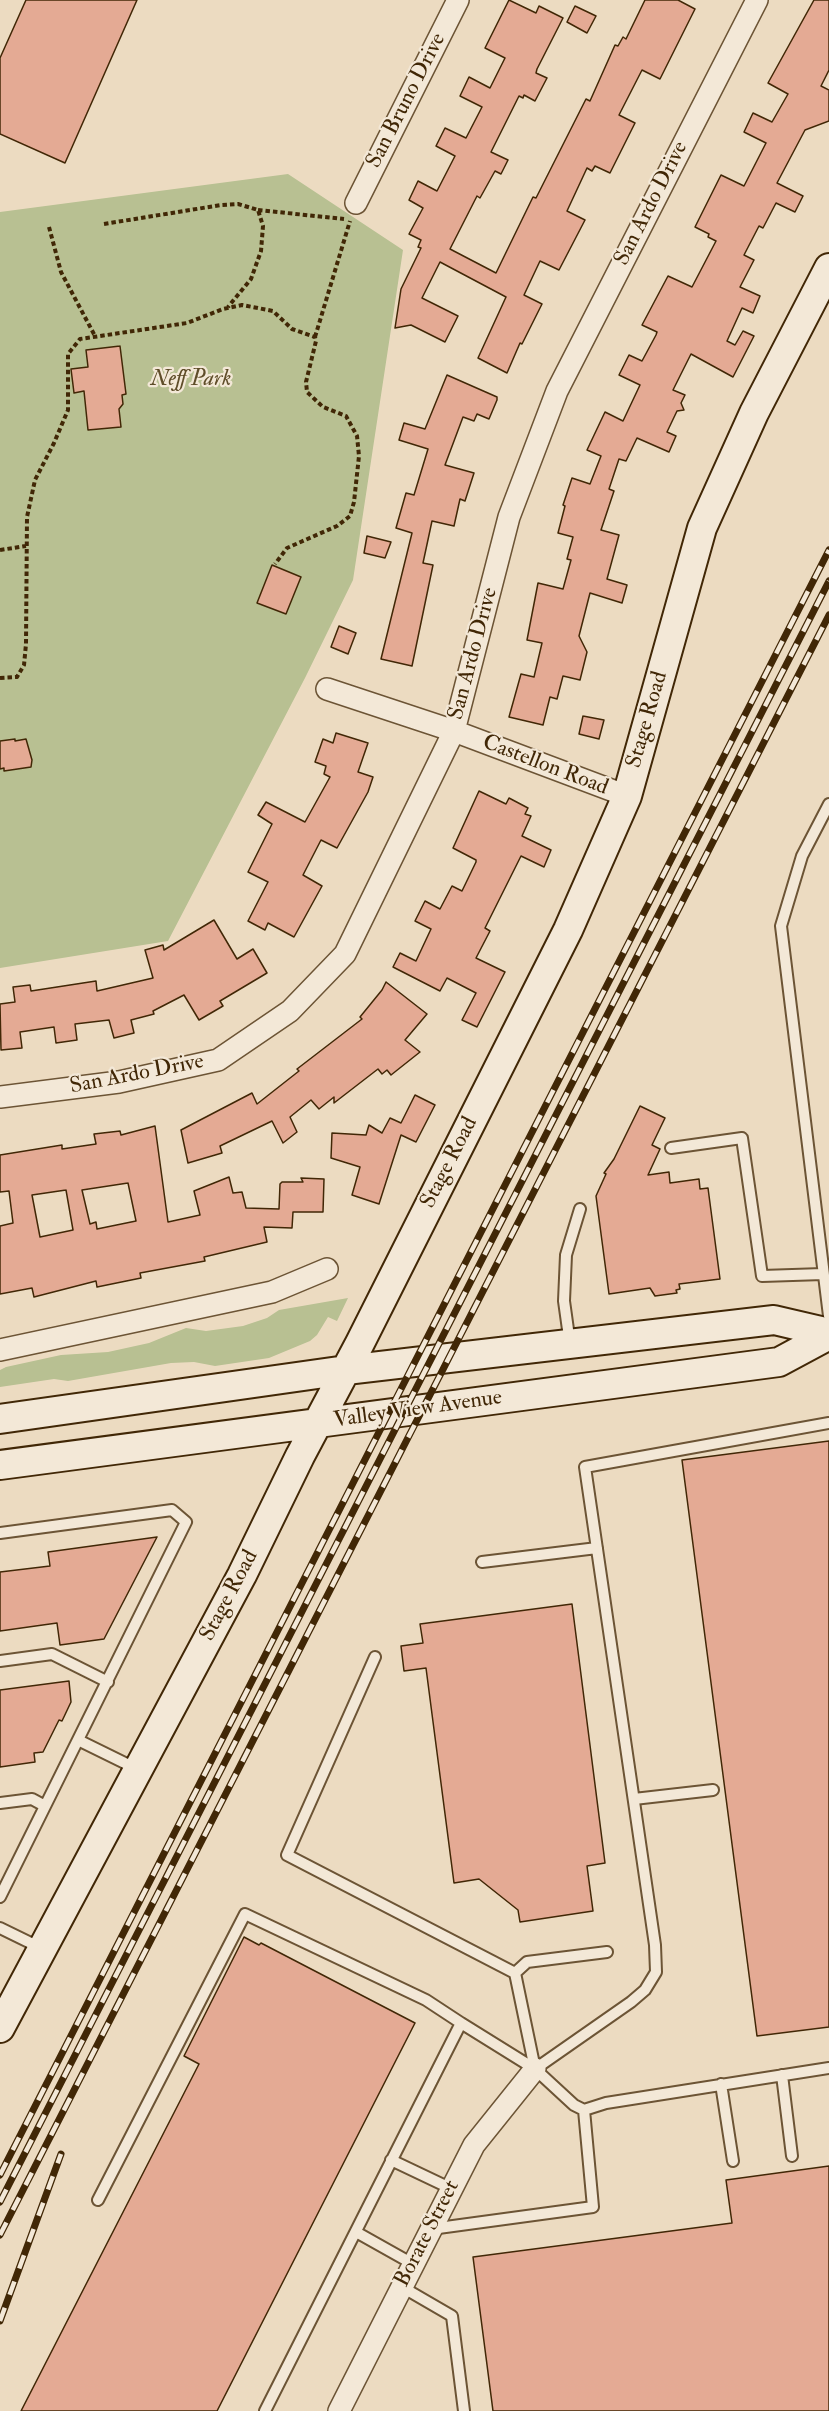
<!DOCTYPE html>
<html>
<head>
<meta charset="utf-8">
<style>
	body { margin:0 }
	canvas { display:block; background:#ecdbc1 }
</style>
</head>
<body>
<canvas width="829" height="2411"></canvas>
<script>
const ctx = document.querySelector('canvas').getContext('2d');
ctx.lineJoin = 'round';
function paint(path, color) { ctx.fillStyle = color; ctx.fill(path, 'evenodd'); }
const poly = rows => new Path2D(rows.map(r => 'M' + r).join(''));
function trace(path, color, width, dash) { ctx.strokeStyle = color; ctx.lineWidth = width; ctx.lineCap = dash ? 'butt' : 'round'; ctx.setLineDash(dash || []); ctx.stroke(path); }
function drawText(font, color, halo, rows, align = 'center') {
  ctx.font = font + ' "IM FELL Double Pica",serif'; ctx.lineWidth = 4.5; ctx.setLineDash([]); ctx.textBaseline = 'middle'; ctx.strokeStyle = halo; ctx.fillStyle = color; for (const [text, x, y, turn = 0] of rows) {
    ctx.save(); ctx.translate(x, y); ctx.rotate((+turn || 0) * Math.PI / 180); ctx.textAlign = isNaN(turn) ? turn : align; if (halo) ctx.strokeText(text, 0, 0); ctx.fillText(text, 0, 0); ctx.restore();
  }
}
paint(poly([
	[288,174,403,250,353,580,305,678,168,941,0,968,0,212],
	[348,1298,337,1321,328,1317,317,1335,310,1341,269,1358,215,1366,194,1362,171,1363,68,1381,54,1379,0,1387,0,1370,6,1367,61,1355,108,1352,149,1343,186,1328,206,1331,243,1326,267,1318,279,1310]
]), '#b8c092');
const building = poly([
	[26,0,137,0,65,163,0,134,0,58,26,0],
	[509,0,536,13,539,6,563,18,537,69,536,73,547,78,535,101,524,95,523,98,519,96,491,152,508,160,501,174,495,171,480,198,477,196,450,249,496,273,533,197,536,198,586,99,590,101,615,45,618,46,623,37,626,39,645,0,678,0,695,9,660,79,642,70,619,115,635,123,610,173,595,166,592,171,587,168,567,211,585,220,559,270,540,261,524,295,542,304,522,344,520,343,507,373,478,358,506,297,440,262,422,298,458,316,445,342,411,325,395,328,401,289,421,248,418,247,421,240,409,234,423,208,409,200,418,181,437,191,455,156,436,146,445,128,466,138,482,107,460,96,469,77,490,88,505,58,485,48,509,0],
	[814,0,829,0,829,70,821,86,829,90,829,121,805,130,777,183,803,196,795,212,776,203,763,228,759,226,744,255,754,260,740,287,760,296,753,313,742,308,727,341,735,345,743,331,754,336,733,377,691,354,673,390,685,395,681,403,684,410,677,411,667,432,676,436,669,452,637,438,626,461,619,459,609,489,614,491,601,530,619,535,607,579,627,585,622,603,590,593,579,636,587,652,580,680,563,676,557,699,550,697,543,725,509,717,521,674,534,677,542,643,527,640,538,583,563,589,571,560,567,559,573,537,558,533,565,506,563,505,572,478,590,484,601,456,587,450,605,412,623,421,640,385,619,375,629,355,642,361,656,335,657,332,642,325,668,276,692,287,716,241,708,237,709,234,695,227,721,175,744,186,766,143,744,132,753,113,772,122,788,94,768,83,814,0],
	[575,6,596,16,587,33,567,22,575,6],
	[120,346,126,394,122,395,123,404,119,409,121,427,88,430,84,391,74,393,71,369,88,367,86,350,120,346],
	[447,375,497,397,497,400,489,419,477,414,474,421,463,417,445,465,474,473,465,501,460,499,454,526,432,521,423,563,433,565,412,666,381,659,412,533,396,528,406,493,414,495,428,449,399,440,404,423,425,429,447,375],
	[367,536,391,542,385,558,364,553,367,536],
	[272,565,301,577,286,614,257,603,272,565],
	[339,626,356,633,348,654,331,647,339,626],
	[583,716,604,720,599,739,579,734,583,716],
	[336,733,368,743,358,772,373,777,368,792,337,848,321,840,303,875,322,886,294,937,268,923,265,930,248,921,268,882,248,872,272,824,258,815,266,802,305,822,330,777,324,774,326,766,315,762,323,739,333,743,336,733],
	[15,739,15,741,26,739,32,760,31,767,4,771,4,768,0,769,0,741,15,739],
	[479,791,506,804,509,798,528,808,525,814,531,816,522,836,551,850,544,867,521,856,485,928,490,931,476,958,505,972,477,1027,462,1020,476,993,447,978,440,991,393,967,400,953,416,961,431,929,415,921,425,901,440,909,452,886,462,891,476,862,476,860,453,848,479,791],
	[214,920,237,959,253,949,267,973,220,1001,223,1006,199,1020,184,995,153,1011,154,1014,131,1020,134,1033,114,1038,109,1020,75,1024,77,1040,56,1043,54,1027,20,1032,22,1048,1,1050,0,1004,15,1002,13,987,30,985,31,991,96,981,97,991,153,978,145,950,163,945,164,950,214,920],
	[386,982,427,1014,405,1040,420,1052,391,1075,387,1070,382,1074,378,1069,334,1103,334,1097,319,1109,311,1100,290,1117,297,1132,283,1143,272,1121,220,1146,222,1153,188,1163,181,1130,252,1093,257,1104,299,1071,297,1069,362,1019,360,1017,382,990,386,982],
	[415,1095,435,1105,416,1142,401,1135,379,1204,352,1195,360,1167,331,1158,332,1133,366,1135,369,1125,382,1133,390,1118,401,1123,415,1095],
	[640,1106,665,1118,652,1145,660,1149,648,1175,669,1172,670,1183,699,1179,700,1189,708,1188,720,1279,679,1284,680,1289,676,1290,677,1293,655,1296,650,1288,609,1294,596,1196,606,1174,604,1173,614,1159,640,1106],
	[155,1126,168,1222,200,1215,194,1191,229,1177,233,1193,242,1192,246,1208,279,1209,280,1184,282,1182,303,1182,301,1178,324,1179,323,1212,293,1212,292,1228,264,1227,267,1242,204,1257,205,1261,140,1273,141,1278,97,1287,96,1281,34,1297,32,1288,0,1294,0,1226,13,1223,9,1191,0,1192,0,1155,62,1145,62,1149,96,1144,94,1134,120,1131,121,1135,155,1126],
	[128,1183,136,1221,97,1229,96,1222,90,1224,82,1190,128,1183],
	[66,1190,73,1230,40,1237,32,1195,66,1190],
	[829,1441,829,2027,757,2036,682,1460,829,1441],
	[157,1537,104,1639,60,1645,57,1623,0,1631,0,1572,50,1566,48,1552,157,1537],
	[572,1604,605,1863,587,1866,593,1911,520,1922,518,1910,479,1879,454,1883,426,1668,404,1671,401,1646,423,1643,420,1624,572,1604],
	[69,1681,71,1702,62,1721,59,1720,43,1752,34,1753,35,1762,0,1767,0,1690,69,1681],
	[244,1937,259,1945,261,1943,415,2023,217,2411,21,2411,199,2064,184,2056,244,1937],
	[829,2166,829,2411,493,2411,473,2257,732,2223,726,2180,829,2166]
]);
paint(building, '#e4aa94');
trace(building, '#412706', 1.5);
const lane = poly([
	[829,804,802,856,781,926,829,1316],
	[671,1148,742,1138,762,1276,823,1274],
	[570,1344,564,1301,566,1255,580,1209],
	[0,1533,172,1510,186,1522,0,1897],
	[482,1562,597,1548],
	[375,1657,287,1855,515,1973,535,2069],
	[0,1661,52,1654,108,1682],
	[78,1740,137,1769],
	[634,1799,713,1790],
	[0,1803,32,1799,45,1806],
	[0,1928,41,1948],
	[515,1973,527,1962,607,1952],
	[535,2069,631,2002,645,1990,656,1972,655,1945,585,1467,829,1423],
	[782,2075,792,2156],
	[721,2084,733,2161],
	[391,2160,452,2189],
	[98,2200,245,1914,426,2000,461,2023],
	[431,2229,593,2207,584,2110],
	[356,2232,413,2264],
	[402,2287,452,2316,464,2411],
	[265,2411,461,2023,535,2069,574,2105,584,2110,606,2103,829,2068]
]);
const street = poly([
	[356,203,458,0],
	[327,689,454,731,627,796],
	[0,1097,119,1082,218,1060,290,1011,345,954,454,731,509,517,557,391,757,0],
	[0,1350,272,1292,327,1269],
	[339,2411,474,2145,535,2069]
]);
const secondary = poly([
	[0,1419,346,1370,774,1320,829,1333],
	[0,1465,779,1362,829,1335],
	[0,2028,242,1575,300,1456,360,1343,568,930,627,796,702,528,754,413,829,268]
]);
trace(lane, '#6c5435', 14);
trace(street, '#6c5435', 24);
trace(secondary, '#412706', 32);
trace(poly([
	[258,210,344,219],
	[104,224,221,205,238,204,258,210,263,226,261,251,251,279,228,307],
	[49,227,61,272,95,336],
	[315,337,350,221],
	[0,550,26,546],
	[0,678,17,677,24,665,26,644,27,517,35,480,54,443,68,410,68,354,80,339,187,323,223,309,242,305,273,311,292,329,315,337,316,341,306,382,307,392,323,407,346,416,357,436,359,456,354,502,350,516,337,526,287,548,275,564]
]), '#412706', 4, [4.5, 3]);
trace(lane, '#f3e8d7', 10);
trace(street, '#f3e8d7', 21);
trace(secondary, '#f3e8d7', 28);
const rail = poly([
	[0,2175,829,550],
	[0,2202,829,581],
	[0,2235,829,615],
	[0,2321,61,2154]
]);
trace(rail, '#412706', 7);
trace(rail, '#f3e8d7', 4.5, [14]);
drawText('22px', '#412706', '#f3e8d7', [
	["San Bruno Drive",407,101,-63],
	["San Ardo Drive",652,204,-63],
	["San Ardo Drive",474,654,-75],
	["Stage Road",648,720,-74],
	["Castellon Road",545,766,21],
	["San Ardo Drive",137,1075,-11],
	["Stage Road",450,1163,-63],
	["Valley View Avenue",418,1410,-8],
	["Stage Road",230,1596,-62],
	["Borate Street",428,2234,-63]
]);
drawText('italic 22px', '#5f4d29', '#f3e8d7', [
	["Neff Park",191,380]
]);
</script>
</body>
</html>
